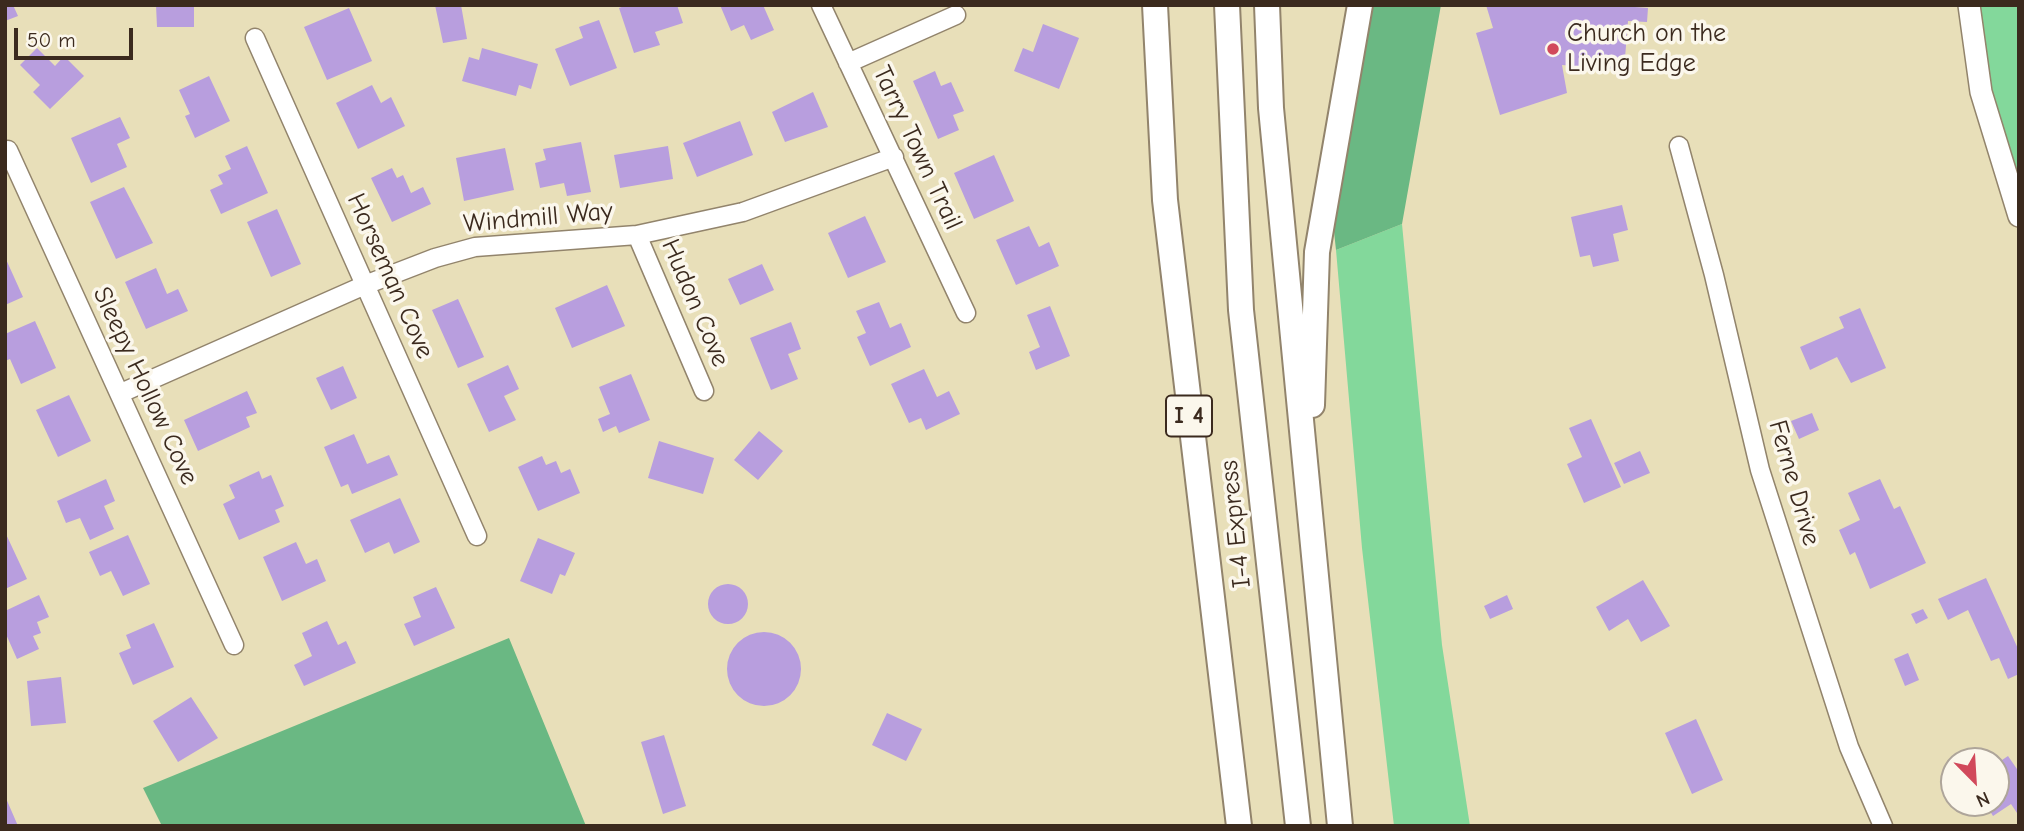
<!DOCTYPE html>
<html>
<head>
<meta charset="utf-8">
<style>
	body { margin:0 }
	#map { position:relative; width:2024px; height:831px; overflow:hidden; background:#e8dfb9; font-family:"Comic Neue",sans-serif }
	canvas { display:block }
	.frame { position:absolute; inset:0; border:7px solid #3b2a1e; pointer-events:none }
	.north { position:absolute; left:1940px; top:747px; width:70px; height:70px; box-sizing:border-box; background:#fbf7ec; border:2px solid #aea59a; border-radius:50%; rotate:156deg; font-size:19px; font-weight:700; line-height:28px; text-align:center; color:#3b2a1e }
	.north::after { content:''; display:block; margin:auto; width:24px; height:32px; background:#d1495b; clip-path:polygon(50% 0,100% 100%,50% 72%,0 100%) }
	.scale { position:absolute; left:14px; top:28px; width:119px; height:32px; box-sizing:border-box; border:4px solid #3b2a1e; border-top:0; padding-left:9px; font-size:21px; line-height:24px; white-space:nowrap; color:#3b2a1e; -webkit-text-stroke:5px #fbf7ec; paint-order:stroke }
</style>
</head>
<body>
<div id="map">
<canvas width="2024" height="831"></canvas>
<div class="frame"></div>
<div class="north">N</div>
<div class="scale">50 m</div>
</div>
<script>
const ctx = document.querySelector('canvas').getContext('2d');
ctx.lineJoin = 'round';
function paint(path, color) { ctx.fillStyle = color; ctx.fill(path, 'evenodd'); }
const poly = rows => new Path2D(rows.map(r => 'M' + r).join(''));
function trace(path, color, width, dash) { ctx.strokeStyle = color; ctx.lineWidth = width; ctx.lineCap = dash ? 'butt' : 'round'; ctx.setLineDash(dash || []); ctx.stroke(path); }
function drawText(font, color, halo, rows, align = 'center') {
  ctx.font = font + ' "Comic Neue",sans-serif'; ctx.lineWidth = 7; ctx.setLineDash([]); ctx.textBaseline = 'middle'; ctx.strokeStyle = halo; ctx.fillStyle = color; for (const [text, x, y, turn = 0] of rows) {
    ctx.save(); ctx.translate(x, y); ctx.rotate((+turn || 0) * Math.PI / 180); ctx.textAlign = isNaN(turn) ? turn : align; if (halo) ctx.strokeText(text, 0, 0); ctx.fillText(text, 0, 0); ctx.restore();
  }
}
paint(poly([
	[1978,5,2019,5,2019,192,1989,91],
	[1402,224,1442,645,1470,826,1394,826,1362,548,1336,250]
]), '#83d89b');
paint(poly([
	[1369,5,1441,5,1402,224,1336,250,1332,213],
	[509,638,586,826,162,826,143,788]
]), '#6ab883');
paint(poly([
	[5,5,13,5,18,16,5,21],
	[156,5,194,5,194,27,157,27],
	[435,5,461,5,467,39,443,43],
	[627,5,677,5,683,23,655,32,660,45,634,53,619,8],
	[720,5,763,5,774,30,751,40,744,25,731,31],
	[1486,5,1609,5,1648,8,1647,22,1628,21,1624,70,1562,65,1567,93,1500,115,1476,33,1493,28],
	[349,8,372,61,327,80,304,27],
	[599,20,617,68,570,86,555,49,583,38,579,27],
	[1043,24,1079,38,1059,89,1014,71,1023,48,1033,52],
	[37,48,55,66,64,56,84,76,50,109,33,92,40,85,20,65],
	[482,48,538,64,531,89,519,85,516,96,462,81,469,57,479,60],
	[935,71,941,86,951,82,964,111,953,115,959,130,938,139,913,81],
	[209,76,230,121,195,138,185,116,190,114,179,90],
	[372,85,381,103,391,97,405,126,358,149,336,103],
	[813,92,828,127,785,142,772,112],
	[120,117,130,138,117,144,127,167,91,183,71,138],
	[740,121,753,155,697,177,683,143],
	[581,142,591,192,567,196,564,183,540,188,535,163,546,160,543,149],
	[247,146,268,193,221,214,210,190,223,184,218,175,231,169,225,156],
	[668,146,673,179,620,188,614,155],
	[505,148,514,190,464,201,456,158],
	[994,155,1014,201,974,219,954,173],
	[392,168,397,178,403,175,411,193,423,187,431,204,392,222,371,178],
	[124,187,153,243,116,259,90,202],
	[1622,205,1628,230,1613,234,1619,261,1593,267,1590,255,1580,257,1571,217],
	[277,209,301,264,271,277,247,222],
	[865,216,886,262,848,278,828,233],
	[1029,226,1039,247,1049,242,1059,266,1016,285,996,240],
	[5,257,23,297,5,305],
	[762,264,774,290,740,305,728,279],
	[156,268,167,294,178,289,188,311,146,329,125,282],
	[607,285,625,326,572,348,555,308],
	[458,299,484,357,458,368,432,310],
	[879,302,890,328,901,323,911,347,870,366,857,337,866,333,856,311],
	[1050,306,1070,356,1036,370,1029,352,1040,347,1027,315],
	[1860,308,1886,368,1851,383,1837,357,1810,370,1800,347,1844,328,1839,317],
	[35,321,56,368,21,384,10,359,5,361,5,334],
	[791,322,801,349,788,354,798,379,771,390,750,338],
	[508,365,519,389,504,396,516,420,489,432,467,384],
	[343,366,357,398,331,410,316,378],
	[924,369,937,397,949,391,960,414,926,430,921,418,909,423,891,384],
	[631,374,650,420,619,433,616,426,603,432,598,419,610,414,599,387],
	[247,391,257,413,246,417,250,427,198,451,184,420],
	[69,395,91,441,58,457,36,410],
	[1812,413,1819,430,1799,439,1791,421],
	[1591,419,1621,487,1584,503,1567,464,1582,457,1569,428],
	[759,431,783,451,758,480,734,460],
	[354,434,367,464,389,455,398,475,352,494,348,484,341,487,324,447],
	[659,441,714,458,703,494,648,478],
	[1640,451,1650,473,1624,484,1614,463],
	[542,456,546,465,556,461,561,473,570,469,580,493,538,511,518,467],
	[259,471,262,479,271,475,284,506,275,510,280,522,239,540,223,504,235,498,229,485],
	[106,479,115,501,104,506,114,529,90,540,80,518,66,523,57,501],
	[1880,479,1894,509,1900,506,1926,563,1870,589,1855,552,1850,555,1839,530,1860,520,1848,493],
	[400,498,420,542,394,554,389,542,365,553,350,520],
	[5,532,27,579,5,589],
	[128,535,150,584,123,596,111,571,100,576,89,552],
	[538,538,575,553,565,576,560,574,552,594,520,581],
	[296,542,306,564,317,559,326,581,282,601,263,557],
	[1986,578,2019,651,2019,674,2008,679,1999,658,1991,661,1968,610,1948,620,1938,599],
	[1643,580,1670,626,1641,642,1628,619,1609,631,1596,607],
	'708 604a20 20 0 1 1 40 0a20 20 0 1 1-40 0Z',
	[436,587,455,628,414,646,404,624,421,617,413,597],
	[39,595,49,617,37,622,41,633,33,636,39,649,17,659,5,632,5,611],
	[1507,595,1513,609,1490,619,1484,606],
	[1923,609,1928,618,1916,624,1911,614],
	[327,621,338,645,346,641,356,663,304,686,294,665,312,656,302,633],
	[154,623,174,667,133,685,119,653,131,648,126,635],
	'727 669a37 37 0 1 1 74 0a37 37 0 1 1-74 0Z',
	[1908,653,1919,680,1905,686,1894,659],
	[61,677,66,723,31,726,27,681],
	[191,697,218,738,178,762,153,721],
	[887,713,922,729,906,761,872,745],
	[1696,719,1723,780,1692,794,1665,733],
	[664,735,686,806,663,814,641,742],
	[2008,756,2019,772,2019,816,2011,804,1993,816,1985,803,1996,803,1996,764],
	[5,796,18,826,5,826]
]), '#b89ede');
const minor = poly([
	[821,5,966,313],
	[255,38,477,536],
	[848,63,956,15],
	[1679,146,1714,275,1760,470,1849,747,1883,826],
	[8,150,234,645],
	[637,235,704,391],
	[121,393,365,285,435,258,475,247,637,235,743,212,894,157]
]);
const major = poly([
	[1969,5,1981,92,2019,216]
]);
const highway = poly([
	[1155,5,1165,200,1239,826],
	[1227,5,1241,310,1298,826],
	[1267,5,1271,108,1340,826],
	[1312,405,1317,252,1360,5]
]);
trace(minor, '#92846c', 21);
trace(major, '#92846c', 24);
trace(highway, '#92846c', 28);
trace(minor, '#fff', 18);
trace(major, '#fff', 21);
trace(highway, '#fff', 24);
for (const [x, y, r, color] of [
	[1553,49,7,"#d1495b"]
]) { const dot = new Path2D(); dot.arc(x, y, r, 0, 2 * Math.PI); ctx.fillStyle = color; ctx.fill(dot); trace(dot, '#fbf7ec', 2.5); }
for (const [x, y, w] of [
	[1189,416,46]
]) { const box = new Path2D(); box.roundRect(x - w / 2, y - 20.5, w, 41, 5); ctx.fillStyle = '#fbf7ec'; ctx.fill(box); trace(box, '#3b2a1e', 2); }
drawText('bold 24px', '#3b2a1e', null, [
	["I 4",1189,416]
]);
drawText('26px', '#3b2a1e', '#fbf7ec', [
	["Church on the",1567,34],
	["Living Edge",1567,64]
], 'left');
drawText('26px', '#3b2a1e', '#fbf7ec', [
	["Tarry Town Trail",917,148,65],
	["Windmill Way",538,218,-5],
	["Horseman Cove",390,276,66],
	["Hudon Cove",695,303,67],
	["Sleepy Hollow Cove",145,386,65],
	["Ferne Drive",1794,483,74],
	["I-4 Express",1236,524,-96]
]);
</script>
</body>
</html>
